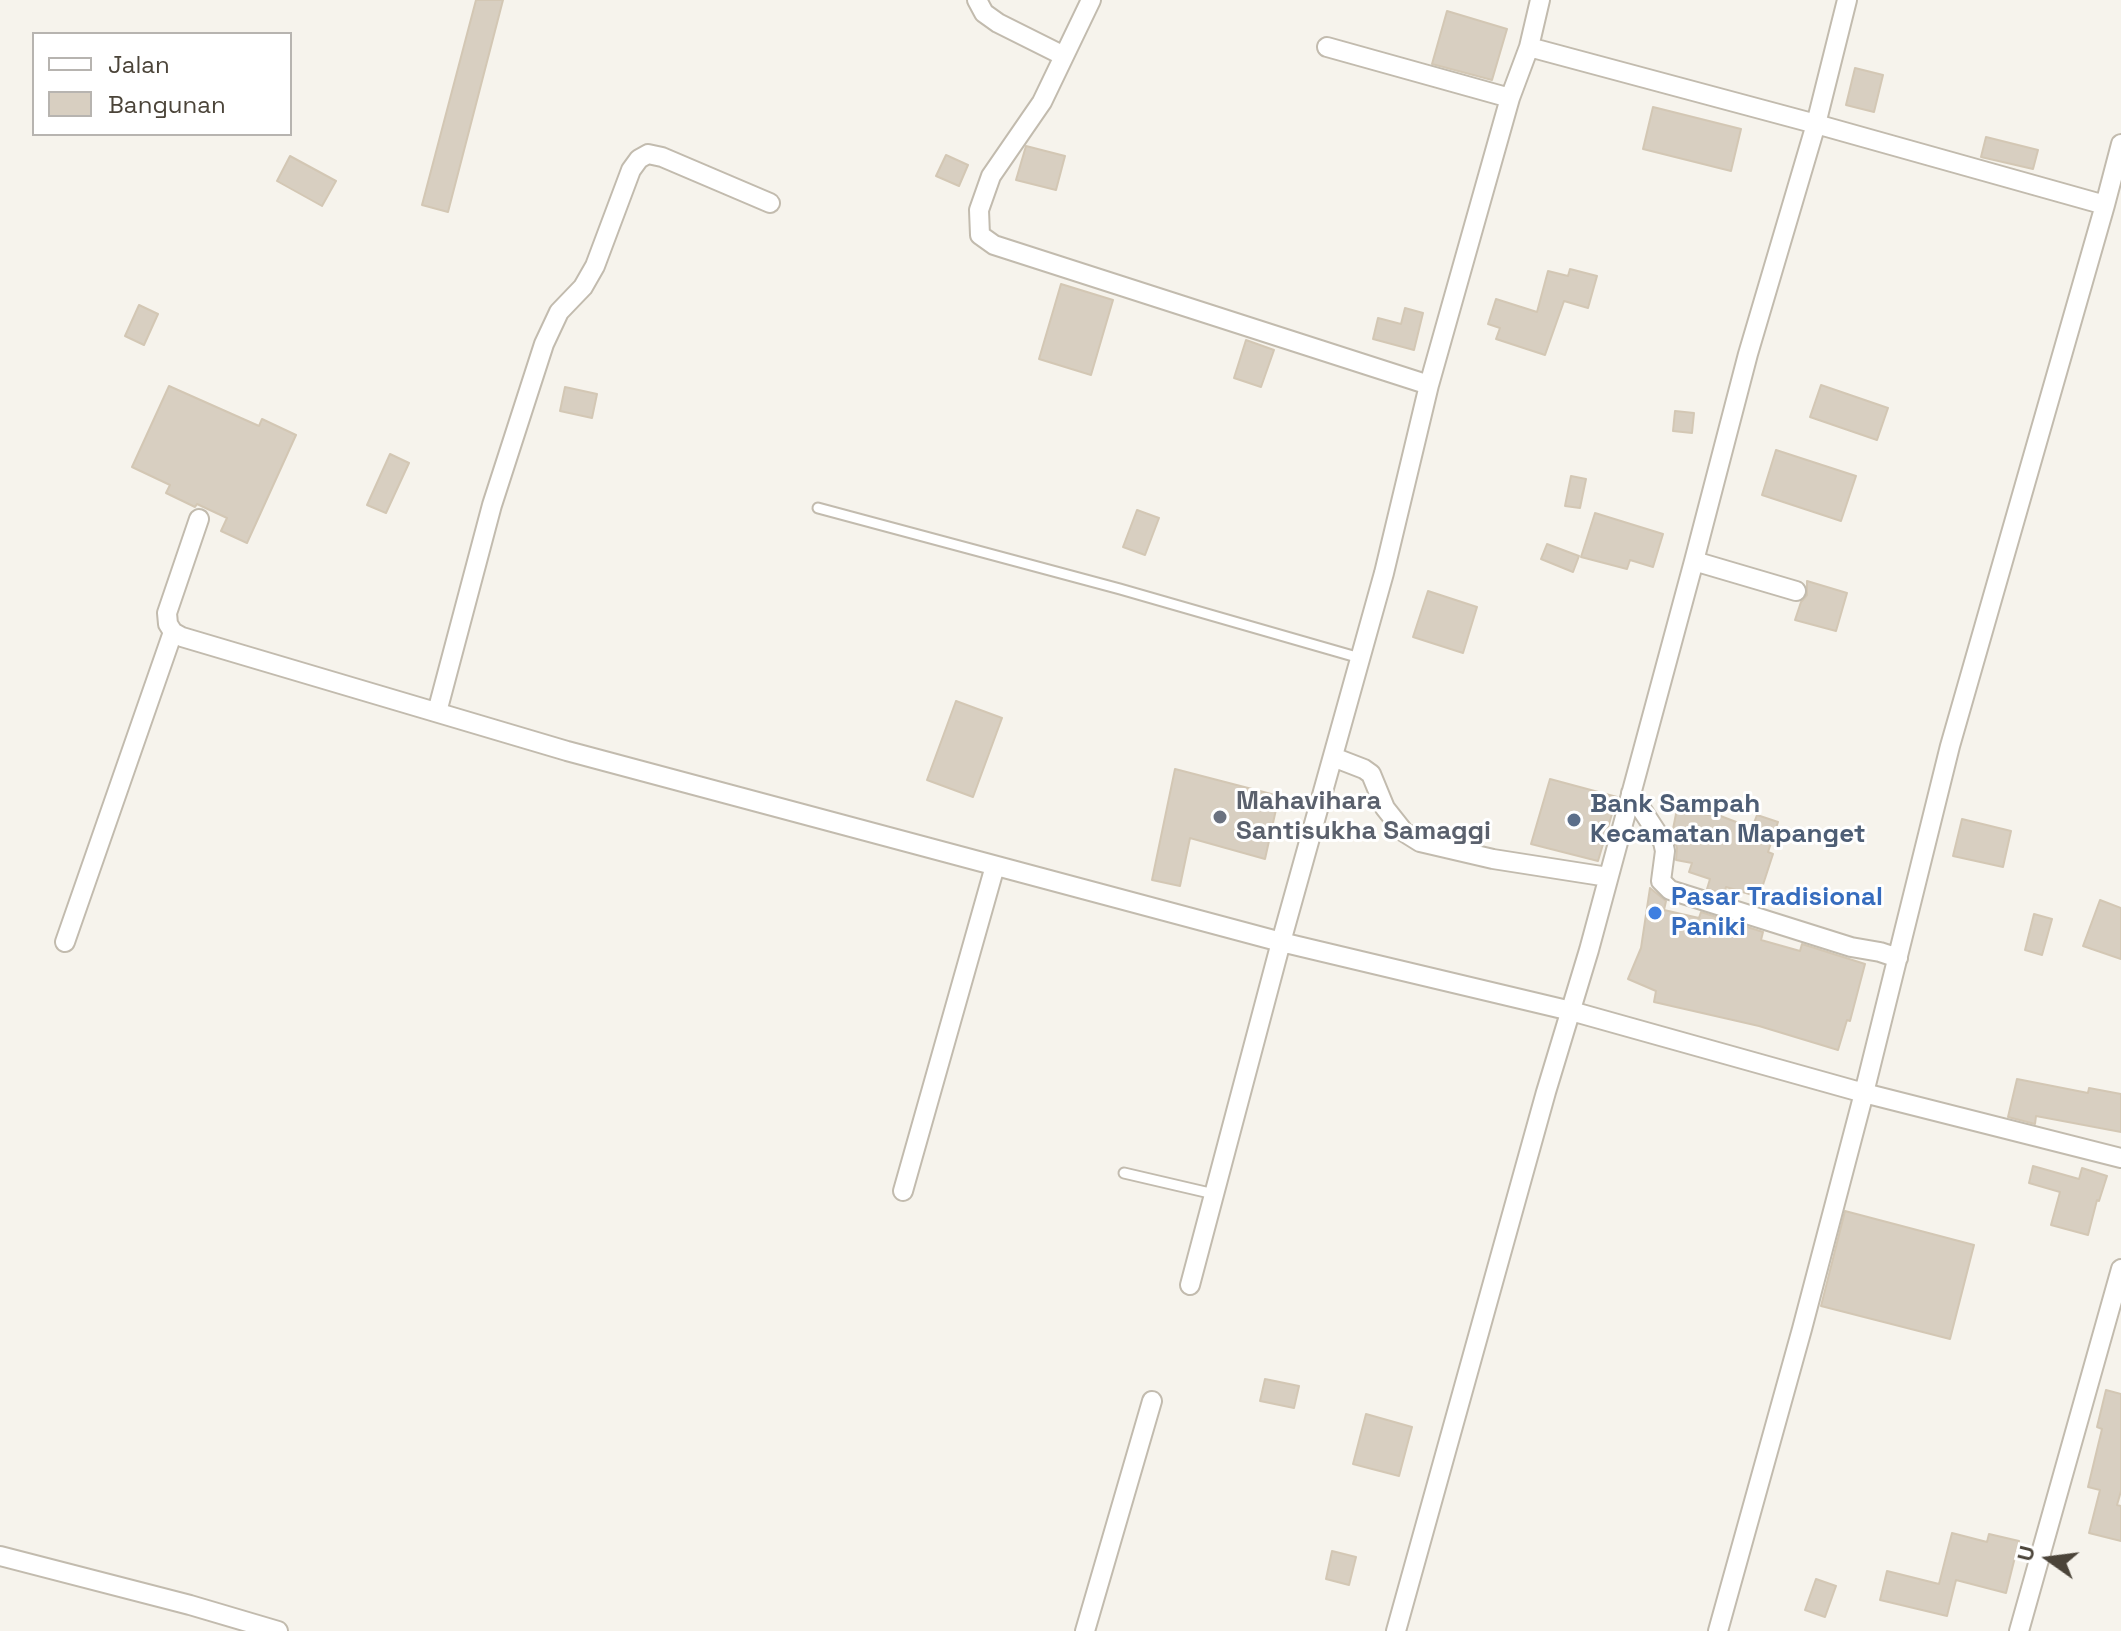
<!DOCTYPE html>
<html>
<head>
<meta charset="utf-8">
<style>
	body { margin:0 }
	#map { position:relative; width:2121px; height:1631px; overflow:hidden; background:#f6f3ec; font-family:"Space Grotesk",sans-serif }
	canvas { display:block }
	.legend { position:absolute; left:32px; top:32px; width:260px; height:104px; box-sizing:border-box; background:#fff; border:2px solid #b7b4b0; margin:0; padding:10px 14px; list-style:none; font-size:24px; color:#4b4439 }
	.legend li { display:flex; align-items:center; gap:16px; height:40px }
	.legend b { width:40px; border:2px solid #b7b4b0 }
	.north { position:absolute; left:2009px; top:1519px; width:80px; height:80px; -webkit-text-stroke:6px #fff; paint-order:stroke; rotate:284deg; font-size:22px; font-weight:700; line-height:32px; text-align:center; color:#4b4439 }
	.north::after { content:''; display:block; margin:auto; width:28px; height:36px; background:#4b4439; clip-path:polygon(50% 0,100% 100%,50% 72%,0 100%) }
</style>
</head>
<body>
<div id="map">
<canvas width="2121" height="1631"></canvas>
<ul class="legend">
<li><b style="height:10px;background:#fff"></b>Jalan</li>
<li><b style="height:22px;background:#d8cfc1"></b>Bangunan</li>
</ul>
<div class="north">U</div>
</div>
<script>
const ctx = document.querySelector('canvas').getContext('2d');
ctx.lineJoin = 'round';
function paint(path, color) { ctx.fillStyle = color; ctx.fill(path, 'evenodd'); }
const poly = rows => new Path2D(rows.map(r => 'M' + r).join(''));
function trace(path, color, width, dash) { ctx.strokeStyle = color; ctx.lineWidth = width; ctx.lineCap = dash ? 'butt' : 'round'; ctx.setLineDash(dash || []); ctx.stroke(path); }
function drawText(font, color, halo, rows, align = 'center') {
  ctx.font = font + ' "Space Grotesk",sans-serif'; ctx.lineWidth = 6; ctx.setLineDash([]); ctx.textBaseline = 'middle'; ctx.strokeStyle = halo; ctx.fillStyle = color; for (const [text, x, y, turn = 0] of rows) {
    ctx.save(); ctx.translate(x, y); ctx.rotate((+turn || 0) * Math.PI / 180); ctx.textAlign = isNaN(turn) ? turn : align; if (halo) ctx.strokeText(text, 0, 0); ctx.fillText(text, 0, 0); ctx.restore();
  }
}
const building = poly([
	[476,0,503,0,448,212,422,205,476,0],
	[1447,11,1507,29,1492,80,1432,64,1447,11],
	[1855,68,1883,75,1874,112,1846,105,1855,68],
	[1653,107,1741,129,1731,171,1643,149,1653,107],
	[1986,137,2038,150,2033,169,1981,157,1986,137],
	[1026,146,1065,156,1056,190,1016,180,1026,146],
	[946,155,968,165,959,186,936,176,946,155],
	[290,156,336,181,322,206,277,181,290,156],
	[1570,269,1597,276,1588,308,1564,301,1545,355,1496,339,1500,328,1488,324,1496,299,1537,312,1548,271,1568,276,1570,269],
	[1061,284,1113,300,1091,375,1039,359,1061,284],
	[139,305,158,314,144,345,125,336,139,305],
	[1405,308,1423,313,1414,350,1373,339,1378,318,1401,324,1405,308],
	[1246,340,1274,350,1261,387,1234,378,1246,340],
	[1821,385,1888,408,1877,440,1810,417,1821,385],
	[169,386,259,426,262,419,296,435,247,543,221,531,227,518,197,504,195,507,166,493,170,485,132,467,169,386],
	[565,387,597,394,592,418,560,411,565,387],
	[1675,411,1694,413,1692,433,1673,431,1675,411],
	[1776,450,1856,476,1841,521,1762,495,1776,450],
	[390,454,409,463,386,513,367,505,390,454],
	[1571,476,1586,479,1580,508,1565,506,1571,476],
	[1137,510,1159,518,1145,555,1123,547,1137,510],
	[1595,513,1663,534,1653,567,1630,560,1627,569,1581,557,1595,513],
	[1547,544,1579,556,1573,572,1541,559,1547,544],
	[1807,581,1847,593,1836,631,1795,620,1801,602,1807,595,1807,581],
	[1428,591,1477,607,1463,653,1413,637,1428,591],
	[956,701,1002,718,973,797,927,780,956,701],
	[1175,769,1279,796,1265,859,1190,838,1180,886,1152,880,1175,769],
	[1550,779,1617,797,1598,861,1531,844,1550,779],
	[1677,809,1709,815,1710,812,1752,828,1757,815,1778,822,1768,852,1773,854,1759,897,1726,887,1724,894,1707,889,1710,879,1689,872,1692,863,1676,860,1677,848,1672,834,1677,809],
	[1962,819,2011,831,2003,867,1953,856,1962,819],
	[1650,888,1666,901,1664,910,1699,918,1701,912,1763,932,1761,940,1800,951,1802,944,1865,964,1850,1021,1847,1020,1838,1050,1759,1026,1654,1002,1656,991,1628,979,1641,948,1650,888],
	[2100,900,2121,908,2121,959,2083,946,2100,900],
	[2034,914,2052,919,2042,955,2025,950,2034,914],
	[2017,1079,2088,1093,2089,1088,2121,1094,2121,1132,2036,1116,2035,1124,2008,1117,2017,1079],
	[2033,1166,2079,1179,2082,1168,2107,1176,2099,1201,2097,1200,2088,1235,2051,1225,2060,1192,2029,1183,2033,1166],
	[1845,1211,1974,1245,1950,1339,1821,1306,1845,1211],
	[1265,1379,1299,1386,1294,1408,1260,1401,1265,1379],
	[2106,1390,2121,1394,2121,1491,2117,1505,2121,1506,2121,1541,2089,1533,2100,1490,2088,1487,2102,1429,2097,1427,2106,1390],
	[1366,1414,1412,1427,1399,1476,1353,1464,1366,1414],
	[1952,1533,1987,1542,1989,1534,2019,1541,2006,1593,1956,1580,1947,1616,1880,1600,1887,1571,1939,1584,1952,1533],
	[1332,1551,1356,1557,1349,1585,1326,1579,1332,1551],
	[1816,1579,1836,1586,1825,1617,1805,1610,1816,1579]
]);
paint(building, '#d8cfc1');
trace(building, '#d3c7b4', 2);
const lane = poly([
	[818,508,1120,589,1360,658],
	[1124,1173,1214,1194]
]);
const street = poly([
	[977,0,984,13,998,23,1064,56],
	[1091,0,1042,102,991,176,979,210,980,235,994,245,1429,385],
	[1540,0,1529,47,1816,124,2105,205,2121,144],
	[1327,47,1510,98],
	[199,519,167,613,168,624,173,632,182,637,567,751,1281,942,1571,1011,1864,1093,2121,1158],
	[1694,561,1796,591],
	[437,712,492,505,544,344,559,312,583,287,595,266,631,170,639,159,648,154,662,157,770,203],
	[1333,757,1364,769,1371,774,1385,808,1404,832,1420,842,1493,859,1608,877],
	[1631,793,1663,842,1665,851,1661,881,1670,890,1851,947,1880,952,1898,958],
	[65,942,173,632],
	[903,1191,995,866],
	[1190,1285,1281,942,1384,573,1429,385,1510,98,1529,47],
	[0,1556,190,1605,278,1631],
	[1085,1631,1152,1401],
	[1396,1631,1546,1092,1589,950,1694,561,1748,354,1816,124,1847,0],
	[1718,1631,1802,1329,1864,1093,1950,746,2105,205],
	[2019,1631,2121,1269]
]);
trace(lane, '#c2bbae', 13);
trace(street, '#c2bbae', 22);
trace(lane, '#fff', 9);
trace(street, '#fff', 18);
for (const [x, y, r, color] of [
	[1220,817,8,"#6b7280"],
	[1574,820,8,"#5c6f8a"],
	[1655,913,8,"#3f7fe0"]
]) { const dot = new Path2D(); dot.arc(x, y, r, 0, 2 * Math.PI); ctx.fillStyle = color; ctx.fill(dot); trace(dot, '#fff', 3); }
drawText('bold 26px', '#5b616d', '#fff', [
	["Mahavihara",1236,802],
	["Santisukha Samaggi",1236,832]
], 'left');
drawText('bold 26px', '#4e5e75', '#fff', [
	["Bank Sampah",1590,805],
	["Kecamatan Mapanget",1590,835]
], 'left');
drawText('bold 26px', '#366cbe', '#fff', [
	["Pasar Tradisional",1671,898],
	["Paniki",1671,928]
], 'left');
</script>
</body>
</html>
